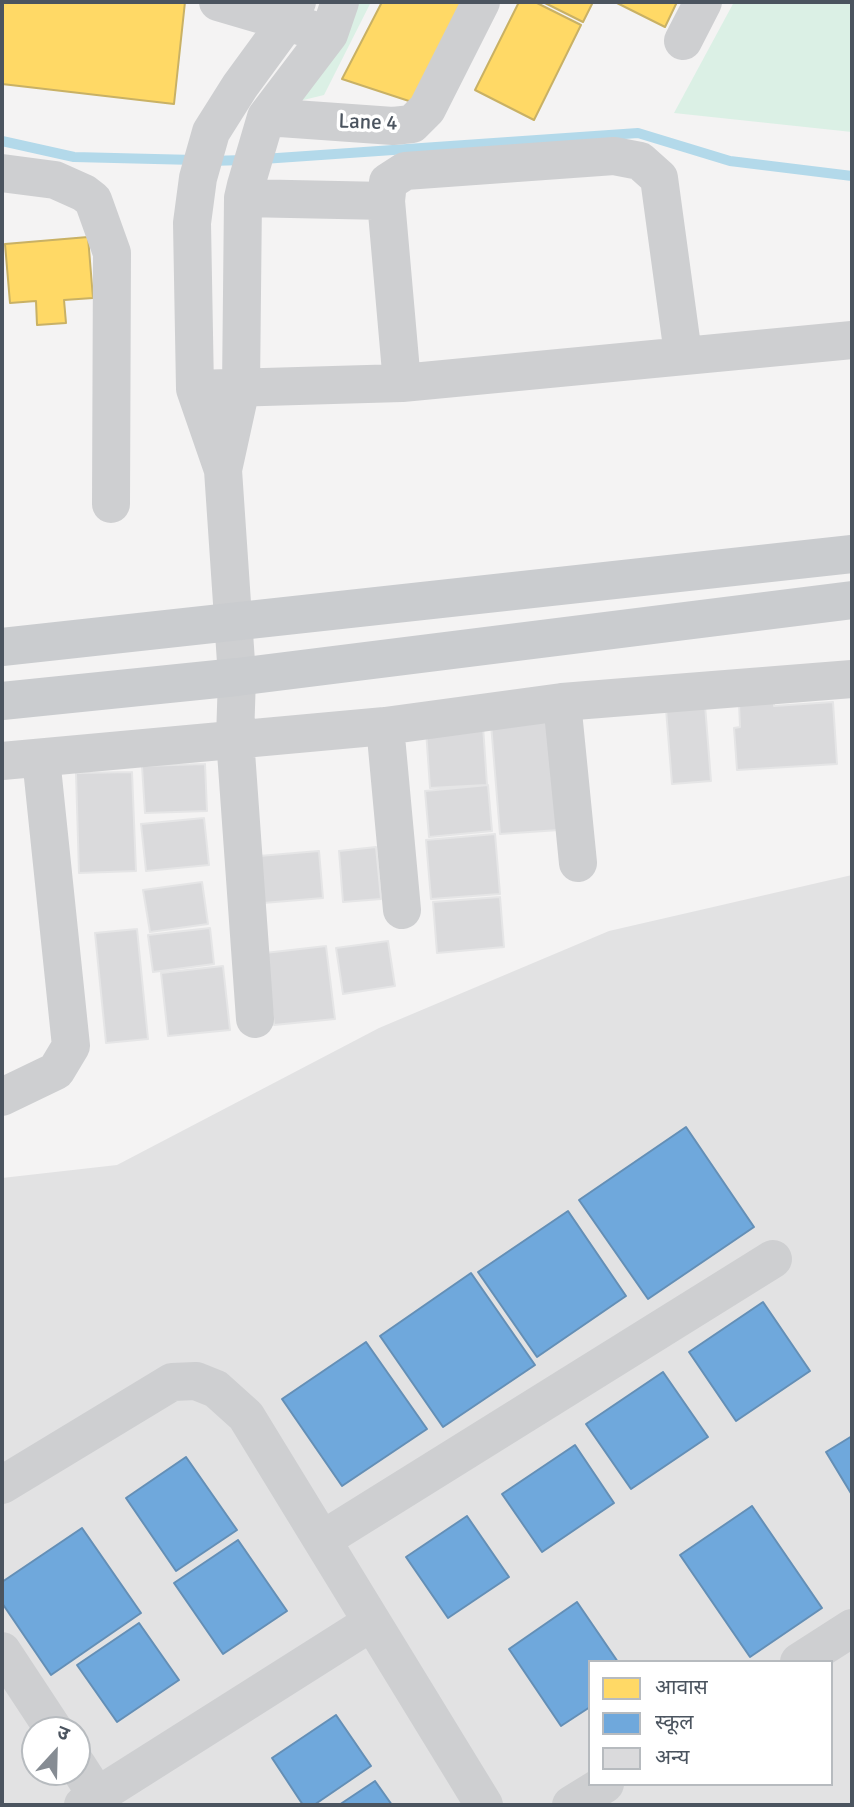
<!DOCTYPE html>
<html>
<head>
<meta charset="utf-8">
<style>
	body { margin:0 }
	#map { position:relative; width:854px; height:1807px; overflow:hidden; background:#f4f3f3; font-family:Signika,"Noto Sans Devanagari",sans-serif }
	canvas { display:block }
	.frame { position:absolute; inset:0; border:4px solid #4b545f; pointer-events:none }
	.legend { position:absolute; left:588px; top:1660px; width:245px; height:126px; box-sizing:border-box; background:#fff; border:2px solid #b7bbbf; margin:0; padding:9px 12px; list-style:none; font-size:21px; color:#4b545f }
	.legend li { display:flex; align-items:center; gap:14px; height:35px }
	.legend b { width:35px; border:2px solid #b7bbbf }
	.north { position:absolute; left:21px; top:1716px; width:70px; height:70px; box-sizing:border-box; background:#fff; border:2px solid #b7bbbf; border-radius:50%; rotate:22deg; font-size:19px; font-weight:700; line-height:28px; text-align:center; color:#4b545f }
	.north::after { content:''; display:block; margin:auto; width:24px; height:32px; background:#868c93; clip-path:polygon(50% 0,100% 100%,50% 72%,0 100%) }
</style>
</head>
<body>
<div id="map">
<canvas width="854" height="1807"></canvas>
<div class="frame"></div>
<ul class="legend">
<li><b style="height:19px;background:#ffd966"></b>आवास</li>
<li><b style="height:19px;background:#6fa8dc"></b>स्कूल</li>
<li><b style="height:19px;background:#dadadc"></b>अन्य</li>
</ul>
<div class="north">उ</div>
</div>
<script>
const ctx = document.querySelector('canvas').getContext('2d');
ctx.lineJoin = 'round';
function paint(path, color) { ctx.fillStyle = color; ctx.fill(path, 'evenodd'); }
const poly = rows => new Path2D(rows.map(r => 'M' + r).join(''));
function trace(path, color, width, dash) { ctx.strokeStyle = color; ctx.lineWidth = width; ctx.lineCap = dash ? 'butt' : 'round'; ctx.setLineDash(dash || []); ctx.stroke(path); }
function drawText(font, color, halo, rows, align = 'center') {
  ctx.font = font + ' Signika,sans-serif'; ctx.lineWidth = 7; ctx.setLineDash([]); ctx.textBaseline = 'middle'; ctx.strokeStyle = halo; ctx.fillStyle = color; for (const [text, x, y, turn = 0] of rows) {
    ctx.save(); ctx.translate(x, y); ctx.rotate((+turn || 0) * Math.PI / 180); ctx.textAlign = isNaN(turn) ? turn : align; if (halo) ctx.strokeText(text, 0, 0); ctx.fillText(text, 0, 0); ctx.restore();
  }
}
paint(poly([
	[852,875,852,1805,2,1805,2,1178,117,1165,379,1028,609,931],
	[590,1662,831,1662,831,1784,590,1784],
	[35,1730,77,1730,77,1772,35,1772]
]), '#e2e2e3');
paint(poly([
	[330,2,371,2,324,95,287,104],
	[734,2,852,2,852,132,674,113]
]), '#dbf0e5');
const homes = poly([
	[2,2,185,2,174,104,2,84,2,2],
	[382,2,468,2,415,103,342,79,382,2],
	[519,2,535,2,581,25,534,120,475,90,519,2],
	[543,2,593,2,583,22,543,2],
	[615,2,677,2,665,27,615,2],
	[88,237,93,298,64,300,66,323,37,325,36,301,10,303,5,244,88,237]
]);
paint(homes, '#ffd966');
trace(homes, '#c9b164', 2);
const schools = poly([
	[686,1127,754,1227,648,1299,579,1200,686,1127],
	[568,1211,626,1296,537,1357,478,1272,568,1211],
	[471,1273,535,1365,443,1427,380,1336,471,1273],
	[763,1302,810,1371,736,1421,689,1352,763,1302],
	[366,1342,427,1429,342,1486,282,1399,366,1342],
	[663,1372,708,1437,631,1489,586,1424,663,1372],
	[852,1436,852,1495,826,1452,852,1436],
	[575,1445,614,1503,542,1552,502,1494,575,1445],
	[186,1457,237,1530,176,1571,126,1498,186,1457],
	[752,1506,822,1608,750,1657,680,1555,752,1506],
	[467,1516,509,1577,448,1618,406,1557,467,1516],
	[82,1528,141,1613,51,1675,2,1603,2,1582,82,1528],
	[238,1540,287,1611,223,1654,174,1583,238,1540],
	[577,1602,618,1662,590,1662,590,1707,561,1726,509,1649,577,1602],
	[139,1623,179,1680,117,1722,77,1665,139,1623],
	[336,1715,371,1766,314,1805,303,1805,272,1758,336,1715],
	[375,1781,392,1805,339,1805,375,1781]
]);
paint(schools, '#6fa8dc');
trace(schools, '#648fb6', 2);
trace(poly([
	[2,141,74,157,195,160],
	[263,159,638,133,730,161,852,176],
	[210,161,244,160]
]), '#b3d9ea', 10);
const building = poly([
	[774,701,774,706,833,702,837,764,737,770,734,728,740,727,739,703,774,701],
	[705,705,711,781,672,784,666,709,705,705],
	[551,719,559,830,500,834,491,724,551,719],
	[483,726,487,785,430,788,426,730,483,726],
	[205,764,207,811,145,813,142,766,205,764],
	[132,772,136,871,79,873,76,773,132,772],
	[488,785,492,831,429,837,425,791,488,785],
	[204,818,209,865,146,871,141,824,204,818],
	[495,834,500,894,431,899,426,840,495,834],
	[376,847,381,899,343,902,339,851,376,847],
	[319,851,323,898,251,904,247,857,319,851],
	[202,882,208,924,150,932,143,890,202,882],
	[500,897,504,947,437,953,433,902,500,897],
	[210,928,214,964,153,972,148,935,210,928],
	[137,929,148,1039,106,1043,95,933,137,929],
	[388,941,395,986,343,994,336,948,388,941],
	[326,946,335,1019,274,1025,265,953,326,946],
	[223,966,230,1030,168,1036,161,973,223,966]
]);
paint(building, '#dadadc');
trace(building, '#e5e5e6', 2);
trace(poly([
	[218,2,310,29],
	[683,41,703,2],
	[266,117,393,126,412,124,427,109,481,2],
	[2,173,55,180,84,193,93,200,112,253,111,504],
	[243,198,386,201,388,182,405,171,614,156,640,161,659,178,683,354],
	[386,201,402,383],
	[195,389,402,383,852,340],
	[223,470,241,388,243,198,246,185,266,117,329,34,340,2],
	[562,702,578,863],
	[385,726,402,910],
	[2,761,385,726,562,702,852,679],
	[255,1019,235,738,237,677,223,470,195,389,192,223,198,178,211,132,240,86,286,23,297,2],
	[2,1097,56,1071,71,1046,41,758],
	[2,1485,172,1382,196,1381,216,1389,246,1416,484,1805],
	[322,1540,773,1259],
	[2,1651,54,1730],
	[799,1662,852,1628],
	[77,1765,97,1796],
	[83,1805,372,1622],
	[571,1805,605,1784]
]), '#cecfd1', 38);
trace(poly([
	[2,647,852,554],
	[2,701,237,677,852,600]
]), '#cacccf', 38);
drawText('21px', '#4b545f', '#fff', [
	["Lane 4",368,123,2]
]);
</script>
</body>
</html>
